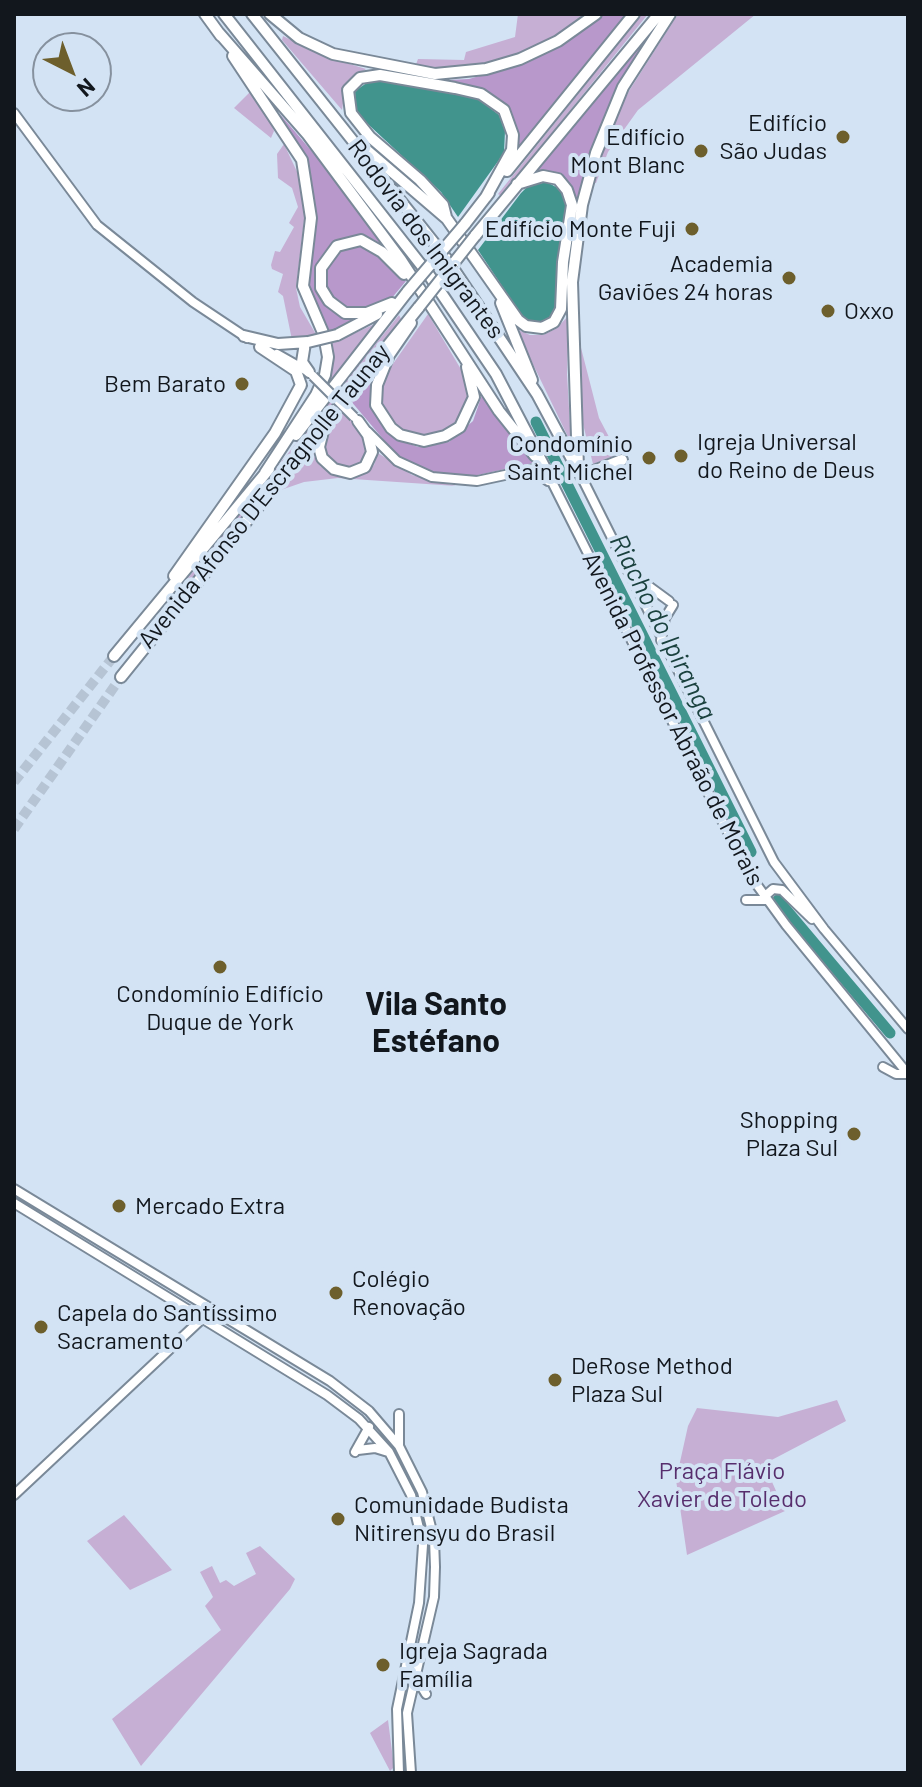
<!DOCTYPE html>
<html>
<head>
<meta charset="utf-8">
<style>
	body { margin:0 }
	#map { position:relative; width:922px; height:1787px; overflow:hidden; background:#d3e3f4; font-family:Barlow,sans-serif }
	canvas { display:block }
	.frame { position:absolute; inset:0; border:16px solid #12171d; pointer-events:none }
	.north { position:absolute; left:32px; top:32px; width:80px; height:80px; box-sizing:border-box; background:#d3e3f4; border:2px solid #86919e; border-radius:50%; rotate:138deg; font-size:22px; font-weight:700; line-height:32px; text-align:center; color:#12171d }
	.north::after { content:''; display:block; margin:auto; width:28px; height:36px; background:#6d5f2c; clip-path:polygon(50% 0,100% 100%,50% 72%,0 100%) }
</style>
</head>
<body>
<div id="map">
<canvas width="922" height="1787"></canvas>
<div class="frame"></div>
<div class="north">N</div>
</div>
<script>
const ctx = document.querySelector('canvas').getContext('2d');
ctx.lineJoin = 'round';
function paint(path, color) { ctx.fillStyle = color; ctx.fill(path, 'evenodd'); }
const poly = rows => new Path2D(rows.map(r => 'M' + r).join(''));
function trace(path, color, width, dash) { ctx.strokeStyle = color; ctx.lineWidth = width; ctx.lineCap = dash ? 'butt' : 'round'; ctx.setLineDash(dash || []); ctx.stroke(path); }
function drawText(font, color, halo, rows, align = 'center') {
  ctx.font = font + ' Barlow,sans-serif'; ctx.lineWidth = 8; ctx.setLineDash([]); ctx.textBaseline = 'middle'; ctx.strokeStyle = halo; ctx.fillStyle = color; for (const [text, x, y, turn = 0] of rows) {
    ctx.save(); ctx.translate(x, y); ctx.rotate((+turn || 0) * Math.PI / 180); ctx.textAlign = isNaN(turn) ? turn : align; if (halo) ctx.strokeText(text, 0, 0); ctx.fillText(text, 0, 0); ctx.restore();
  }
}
paint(poly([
	[518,14,590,14,556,39,507,59,455,68,415,67,418,59,464,60,466,52,515,37],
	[642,14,648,14,501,196,498,194],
	[678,14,756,14,638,110,608,152,596,183,591,183,605,140,629,91],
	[283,36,323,56,366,69,346,84,342,110,282,40],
	[250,92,269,119,274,131,271,138,234,108],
	[284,144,299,176,305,212,296,288,300,307,317,336,292,340,283,296,278,292,283,274,272,269,271,265,275,251,280,252,294,227,289,223,298,207,292,188,278,178,277,154],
	[428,314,462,371,470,387,469,406,463,419,449,430,416,437,405,434,389,420,380,403,381,381],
	[399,315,401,319,190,581,180,588],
	[569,315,567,374,571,443,516,329,530,335,543,335,557,328],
	[379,322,332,381,331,382,331,344],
	[579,340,599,418,618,454,593,464,582,420],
	[343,411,363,435,367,453,364,463,350,470,327,461,323,442],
	[312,447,320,466,339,477,363,475,374,465,378,453,412,475,456,486,338,478,304,482,278,491],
	[837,1400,846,1421,764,1464,785,1511,687,1555,676,1480,688,1426,697,1408,778,1417],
	[124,1515,172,1570,130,1590,87,1541],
	[260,1546,295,1579,290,1589,141,1766,112,1719,221,1630,205,1606,213,1597,200,1572,212,1566,220,1583,226,1580,234,1586,256,1574,246,1553],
	[388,1720,394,1767,390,1771,370,1733]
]), '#c6afd4');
paint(poly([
	[601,14,628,14,517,151,517,128,509,109,486,92,449,80,469,79,521,64,552,48],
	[649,33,610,103,576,208,565,181,534,174],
	[279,113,332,175,385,247,373,239,353,237,343,240,323,257,328,306,342,317,360,321,327,333,307,292,315,217,311,182,300,150],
	[360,244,379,255,406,281,391,299,366,309,347,309,333,298,326,287,325,269,339,250],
	[380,363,370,384,371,406,382,426,396,439,418,447,449,442,473,421,482,395,533,463,473,476,433,472,408,462,395,453,350,400]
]), '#b898cb');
paint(poly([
	[371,80,476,97,499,115,505,131,504,153,458,217,441,192,356,113,355,91],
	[547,182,563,191,567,205,557,265,558,308,550,320,531,323,524,319,478,250,521,193,528,186]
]), '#41948d');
trace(poly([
	[536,422,751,852],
	[778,900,890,1033]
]), '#41948d', 11);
trace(poly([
	[14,782,114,656],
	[14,829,121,677]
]), '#b6c4d4', 10, [10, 5]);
const major = poly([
	[14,113,97,225,193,302,247,338],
	[277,354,307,371],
	[368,432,397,461,432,477,477,481,533,469,548,481],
	[544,466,749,874,786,925,908,1074],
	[581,476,774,862,824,929,908,1029],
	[628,571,669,601],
	[661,640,665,618,673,605],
	[764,897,773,889,782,890,812,919],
	[746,900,766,900],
	[883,1067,896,1074,908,1074],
	[14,1189,330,1381,369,1411,399,1446,422,1492,434,1539,435,1567,434,1597,407,1713,411,1773],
	[14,1203,327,1395,359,1419,389,1452,411,1495,423,1545,419,1603,397,1709,399,1773],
	[399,1414,399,1445],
	[358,1450,375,1448,388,1452],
	[355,1452,369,1427],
	[14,1495,206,1315],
	[415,1676,426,1694]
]);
const highway = poly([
	[205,14,221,36],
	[224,14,429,275,496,374,544,466],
	[252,14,446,258,537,394,581,476,622,460],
	[270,14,299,38,333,54,435,74,486,69,520,59,558,41,596,14],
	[219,33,308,135,401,260,499,411,535,456],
	[233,56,302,160,311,218,303,286,324,335,328,357,325,375,316,395,265,473],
	[363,147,447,219,518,320,526,326,542,328,554,322,561,309,563,262,572,205,567,190,558,179,543,176,517,184],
	[507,171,634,14],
	[446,217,443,205,420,180,370,137,351,113,348,90,360,78,380,75,455,88,481,94,504,110,513,135,512,150,486,197],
	[465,224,489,193],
	[475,236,659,14],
	[392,303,367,313,345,313,329,301,321,288,321,268,337,246,361,240,382,252,404,274],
	[501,303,532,380],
	[411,323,389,355,377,385,376,405,391,428,400,435,424,441,445,436,460,427,474,397,467,367],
	[337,335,377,314],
	[244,336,278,344,308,342],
	[305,343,302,362,309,372],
	[324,427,319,447,322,458,334,469,350,473,365,467,372,452,368,435,358,421],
	[296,435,408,291],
	[578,468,572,282,582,205,596,153,623,87,670,14],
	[174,576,275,433,301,385,296,371,260,347],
	[114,656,269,469],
	[121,677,419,307]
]);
trace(major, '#7a8998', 12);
trace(highway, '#7a8998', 14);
trace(major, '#fff', 8);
trace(highway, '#fff', 10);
const majorBridge = poly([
	[313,376,354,417]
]);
const highwayBridge = poly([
	[408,291,465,224],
	[419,307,475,236],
	[308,342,337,335]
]);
trace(majorBridge, '#7a8998', 12, []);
trace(highwayBridge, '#7a8998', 14, []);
trace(majorBridge, '#fff', 8);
trace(highwayBridge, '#fff', 10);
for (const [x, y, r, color] of [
	[843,137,8,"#6d5f2c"],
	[701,151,8,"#6d5f2c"],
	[692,229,8,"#6d5f2c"],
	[789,278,8,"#6d5f2c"],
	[828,311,8,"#6d5f2c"],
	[242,384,8,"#6d5f2c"],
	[681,456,8,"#6d5f2c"],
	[649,458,8,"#6d5f2c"],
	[220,967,8,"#6d5f2c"],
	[854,1134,8,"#6d5f2c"],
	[119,1206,8,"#6d5f2c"],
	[336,1293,8,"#6d5f2c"],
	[41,1327,8,"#6d5f2c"],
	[555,1380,8,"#6d5f2c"],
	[338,1519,8,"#6d5f2c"],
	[383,1665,8,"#6d5f2c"]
]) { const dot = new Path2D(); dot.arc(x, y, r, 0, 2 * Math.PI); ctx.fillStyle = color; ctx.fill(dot); trace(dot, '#d3e3f4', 3); }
drawText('24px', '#12171d', '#d3e3f4', [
	["Edifício",827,123,"right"],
	["São Judas",827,151,"right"],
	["Edifício",685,137,"right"],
	["Mont Blanc",685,165,"right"],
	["Edifício Monte Fuji",676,229,"right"],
	["Academia",773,264,"right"],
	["Gaviões 24 horas",773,292,"right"],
	["Oxxo",844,311],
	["Bem Barato",226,384,"right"],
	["Igreja Universal",697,442],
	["do Reino de Deus",697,470],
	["Condomínio",633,444,"right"],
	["Saint Michel",633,472,"right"],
	["Condomínio Edifício",220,994,"center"],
	["Duque de York",220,1022,"center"],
	["Shopping",838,1120,"right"],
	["Plaza Sul",838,1148,"right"],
	["Mercado Extra",135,1206],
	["Colégio",352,1279],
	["Renovação",352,1307],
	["Capela do Santíssimo",57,1313],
	["Sacramento",57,1341],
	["DeRose Method",571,1366],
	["Plaza Sul",571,1394],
	["Comunidade Budista",354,1505],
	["Nitirensyu do Brasil",354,1533],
	["Igreja Sagrada",399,1651],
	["Família",399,1679]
], 'left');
drawText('24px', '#12171d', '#d3e3f4', [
	["Rodovia dos Imigrantes",426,239,53],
	["Avenida Afonso D'Escragnolle Taunay",264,496,-51],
	["Avenida Professor Abraão de Morais",673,719,63]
]);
drawText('24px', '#572e6d', '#d3e3f4', [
	["Praça Flávio",722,1471],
	["Xavier de Toledo",722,1499]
]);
drawText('italic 26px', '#1a413e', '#d3e3f4', [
	["Riacho do Ipiranga",663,627,63]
]);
drawText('bold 32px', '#12171d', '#d3e3f4', [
	["Vila Santo",436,1004],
	["Estéfano",436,1041]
]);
</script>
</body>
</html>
